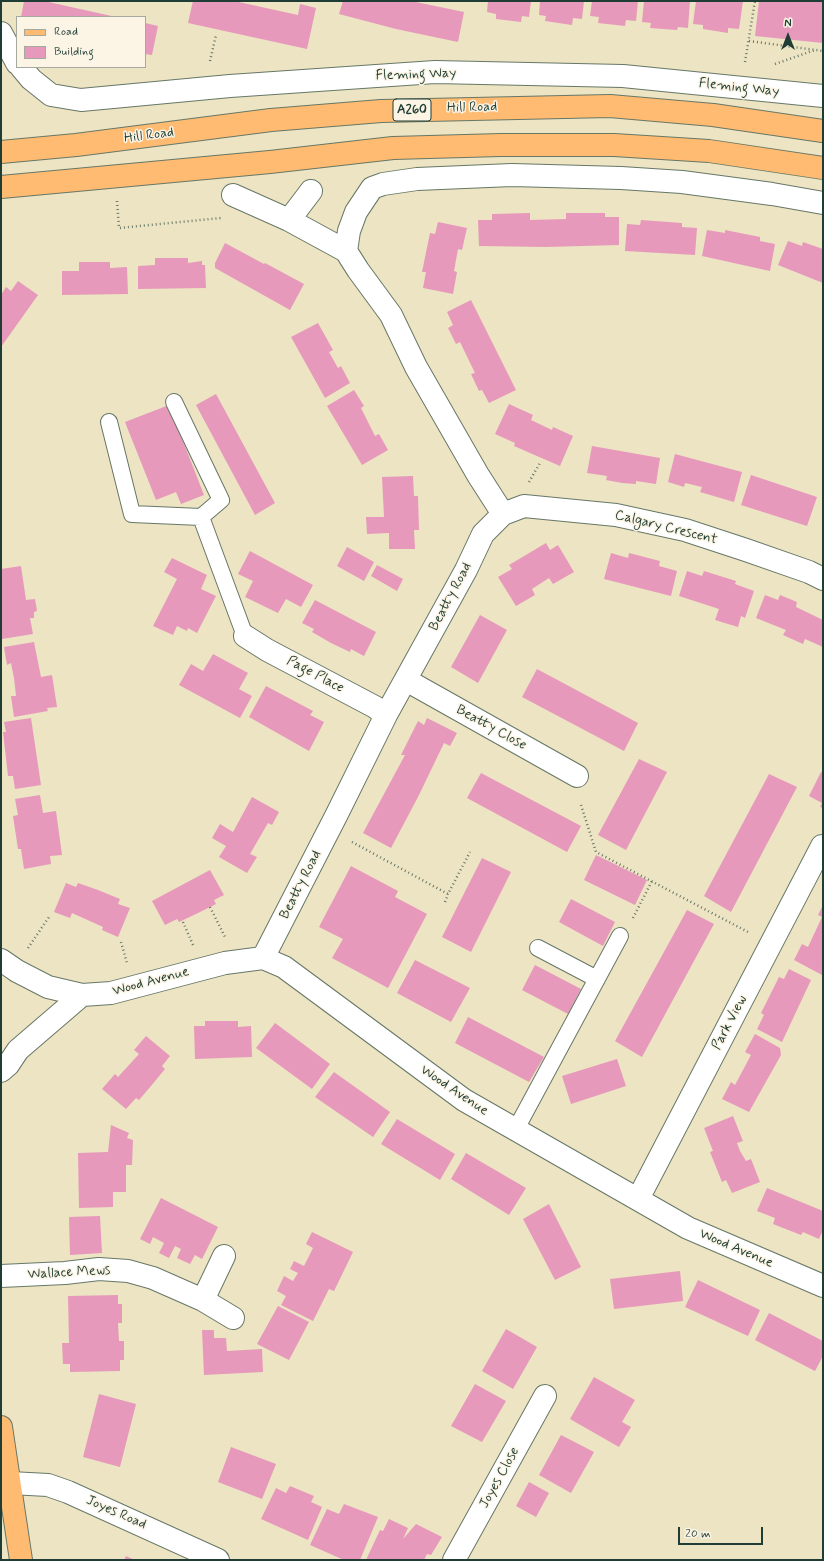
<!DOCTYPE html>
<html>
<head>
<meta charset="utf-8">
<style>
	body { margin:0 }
	#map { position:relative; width:824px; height:1561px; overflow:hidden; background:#ece4c3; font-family:Mynerve,sans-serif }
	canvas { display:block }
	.frame { position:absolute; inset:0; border:2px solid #1f3d34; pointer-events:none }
	.legend { position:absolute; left:16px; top:16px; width:130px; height:52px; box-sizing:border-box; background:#fcf5e5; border:1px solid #a4ab9e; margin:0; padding:5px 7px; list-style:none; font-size:12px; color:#1f3d34 }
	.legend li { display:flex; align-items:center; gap:8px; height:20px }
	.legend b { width:20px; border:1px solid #a4ab9e }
	.north { position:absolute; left:768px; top:16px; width:40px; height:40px; -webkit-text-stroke:3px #fcf5e5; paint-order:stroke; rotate:0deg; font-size:11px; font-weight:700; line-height:16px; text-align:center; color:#1f3d34 }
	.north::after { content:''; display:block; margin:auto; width:14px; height:18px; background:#1f3d34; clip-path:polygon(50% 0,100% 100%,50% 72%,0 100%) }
	.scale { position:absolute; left:678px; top:1527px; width:85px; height:18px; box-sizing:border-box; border:2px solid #1f3d34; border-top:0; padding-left:5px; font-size:12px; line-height:14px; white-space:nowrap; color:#1f3d34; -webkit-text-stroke:3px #fcf5e5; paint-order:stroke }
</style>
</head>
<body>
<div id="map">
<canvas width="824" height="1561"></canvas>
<div class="frame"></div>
<ul class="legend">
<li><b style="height:5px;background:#ffbb71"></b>Road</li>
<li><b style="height:11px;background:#e799bb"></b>Building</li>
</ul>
<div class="north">N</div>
<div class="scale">20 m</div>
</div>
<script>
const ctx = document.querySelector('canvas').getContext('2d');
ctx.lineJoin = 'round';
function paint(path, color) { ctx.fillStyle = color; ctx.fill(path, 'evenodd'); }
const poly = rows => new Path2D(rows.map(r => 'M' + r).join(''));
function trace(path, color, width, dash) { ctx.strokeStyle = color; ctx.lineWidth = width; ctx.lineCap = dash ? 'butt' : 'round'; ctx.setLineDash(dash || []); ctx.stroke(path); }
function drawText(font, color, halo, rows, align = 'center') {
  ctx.font = font + ' Mynerve,sans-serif'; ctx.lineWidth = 3; ctx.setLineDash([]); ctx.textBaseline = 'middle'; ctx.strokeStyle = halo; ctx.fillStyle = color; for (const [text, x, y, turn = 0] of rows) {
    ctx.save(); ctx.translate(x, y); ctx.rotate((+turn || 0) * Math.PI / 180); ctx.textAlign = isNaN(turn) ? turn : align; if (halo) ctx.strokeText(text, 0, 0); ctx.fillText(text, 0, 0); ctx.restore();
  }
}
paint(poly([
	[24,1,44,1,116,17,21,17],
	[193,1,234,1,298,15,300,4,316,8,307,49,188,23],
	[343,1,411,1,464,12,458,42,396,29,339,14],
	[488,1,531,1,529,17,522,16,521,22,496,19,496,14,487,12],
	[540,1,584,1,582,19,573,18,572,25,545,21,546,16,539,15],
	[592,1,638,1,636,21,626,20,625,26,598,23,599,17,590,16],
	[644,1,690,1,688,28,678,27,677,30,650,28,651,23,642,22],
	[696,1,743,1,739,29,728,28,728,33,703,29,703,25,693,24],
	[759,1,823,1,823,43,755,36],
	[145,23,158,26,152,55,145,54],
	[530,213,530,220,566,219,566,213,605,213,605,217,619,217,619,245,546,247,479,246,478,220,492,220,492,214],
	[641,220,682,223,682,227,697,228,695,255,625,251,627,224,640,225],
	[438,222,467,228,462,250,458,249,454,271,457,272,453,294,423,288,426,272,422,272,430,233,435,234],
	[707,230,725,233,725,230,760,237,760,241,775,244,770,271,702,256],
	[788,241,802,246,803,242,823,249,823,283,778,265],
	[225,243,264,264,265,263,304,284,290,310,215,268,215,263],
	[155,258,188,258,188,263,202,261,202,265,205,265,206,288,138,289,138,266,155,265],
	[79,262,110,262,110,268,127,267,128,294,62,295,62,271,79,271],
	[18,281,38,295,1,347,1,295,6,287,11,291],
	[471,300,516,390,489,403,482,390,479,391,471,374,475,373,460,342,456,344,448,328,453,325,447,312],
	[318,323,333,350,329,352,338,368,341,366,350,383,325,398,291,337],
	[354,390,364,406,361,408,375,436,379,434,388,450,362,465,327,406],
	[216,394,275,503,255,515,196,405],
	[509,404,533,415,531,420,552,430,553,427,573,436,560,466,514,446,515,443,495,434],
	[169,405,204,495,181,504,176,492,156,500,125,422],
	[592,446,660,458,656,484,636,481,636,484,622,483,606,480,607,476,587,473],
	[675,454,742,472,734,502,700,492,702,487,685,483,684,487,668,482],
	[751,475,817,497,807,526,741,505],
	[413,476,414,496,418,496,419,530,414,530,415,549,389,549,389,533,367,534,366,517,384,517,382,477],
	[546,543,550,550,558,545,574,572,553,584,549,578,532,589,535,595,516,606,498,577,512,569,509,565],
	[347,547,374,562,364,581,337,566],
	[250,551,313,585,301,607,286,599,278,613,245,597,253,581,238,574],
	[611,553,628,558,629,553,660,561,659,566,677,571,671,596,604,579],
	[172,558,207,575,201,589,216,596,197,633,188,628,187,631,177,626,173,635,153,626,177,579,164,572],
	[377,565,403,579,397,591,371,576],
	[21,566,26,600,35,599,37,611,34,612,34,618,30,618,33,634,2,639,1,569],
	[687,571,702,576,704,571,736,581,735,584,754,591,745,618,741,616,738,627,715,620,719,609,679,596],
	[765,595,778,600,780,595,797,602,796,607,823,620,823,647,805,639,803,644,783,635,786,630,756,618],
	[315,600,376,632,364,656,351,649,350,652,331,643,312,632,314,629,302,623],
	[480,615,507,630,478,683,451,667],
	[34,642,41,677,52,675,57,707,47,708,48,711,14,717,11,696,16,696,14,678,11,663,7,665,4,647],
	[213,654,248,673,239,689,252,696,240,718,179,685,191,664,203,671],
	[537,669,638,723,624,751,522,697],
	[266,686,313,711,310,715,324,722,309,751,249,717],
	[31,718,41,785,15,789,13,776,8,776,3,732,6,732,4,722],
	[427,718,457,733,450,746,444,743,418,797,391,848,363,833,405,755,401,755,418,721,424,725],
	[639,759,667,772,626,850,598,835],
	[821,772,823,773,823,808,820,807,822,803,809,796],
	[481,773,581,826,567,852,467,798],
	[769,774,797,787,731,912,704,896],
	[40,795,43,813,56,811,62,855,50,856,51,864,24,869,21,849,18,849,13,816,18,815,15,799],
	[252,797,279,812,272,825,268,823,250,854,257,857,247,873,219,857,226,846,212,838,220,824,233,832],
	[596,855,647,880,635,905,584,880],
	[482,858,511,872,471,952,442,937],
	[351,866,398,891,395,897,427,914,388,988,332,958,343,939,319,927],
	[210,870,224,895,214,900,216,904,196,914,179,922,177,919,165,925,152,901],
	[66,883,76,887,78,883,98,890,120,899,118,904,130,908,118,937,102,930,103,927,72,913,70,918,54,912],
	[571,899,615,922,603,946,559,922],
	[823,905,823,974,822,975,794,960,802,944,808,947,822,917,818,915],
	[687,910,714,924,642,1057,615,1041],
	[415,960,470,988,451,1022,397,993],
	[535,965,581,989,568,1014,522,990],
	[789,969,811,980,782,1042,757,1029,764,1015,761,1013,779,977,784,979],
	[468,1017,544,1057,529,1082,455,1043],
	[205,1021,238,1021,238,1027,251,1026,252,1057,195,1059,194,1026,205,1026],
	[275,1023,330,1064,312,1089,256,1048],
	[755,1034,780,1048,781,1055,749,1112,722,1099,731,1082,735,1085,751,1055,745,1052],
	[146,1036,170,1056,162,1066,165,1069,151,1086,139,1100,136,1098,126,1109,102,1089,115,1074,118,1077,139,1054,134,1050],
	[617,1059,626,1086,571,1104,562,1076],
	[334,1072,390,1112,373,1137,315,1097],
	[733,1116,743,1141,737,1143,740,1151,746,1161,751,1159,760,1182,732,1193,726,1180,722,1182,710,1152,713,1151,704,1128],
	[397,1119,455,1154,440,1180,381,1144],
	[111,1125,129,1133,127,1138,133,1140,132,1165,126,1165,126,1192,113,1192,113,1207,79,1208,78,1153,108,1152],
	[466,1153,526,1188,509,1215,451,1179],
	[767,1188,823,1211,823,1230,819,1239,803,1232,801,1235,773,1224,775,1218,757,1211],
	[161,1198,218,1227,202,1259,195,1255,190,1264,177,1258,181,1249,175,1246,169,1258,159,1253,164,1243,153,1237,150,1244,140,1239],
	[549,1204,581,1267,555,1280,523,1219],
	[100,1216,102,1253,70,1255,69,1217],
	[312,1232,353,1252,334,1291,329,1289,313,1321,281,1305,286,1296,277,1291,284,1276,293,1281,298,1273,290,1269,294,1261,304,1266,313,1248,306,1244],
	[680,1271,683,1301,614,1309,610,1279],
	[698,1280,760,1310,748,1336,685,1307],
	[118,1295,118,1304,122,1304,122,1323,118,1323,119,1341,124,1341,124,1360,120,1360,120,1371,70,1372,70,1364,63,1364,62,1343,69,1343,68,1296],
	[278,1306,309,1322,289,1360,257,1344],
	[769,1313,823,1341,823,1356,815,1371,755,1340],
	[506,1329,537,1347,513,1389,482,1371],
	[202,1330,214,1330,214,1338,226,1338,227,1351,262,1349,263,1372,204,1375],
	[594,1377,635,1400,622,1422,631,1427,619,1447,570,1419],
	[475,1384,506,1401,482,1442,451,1426],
	[99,1394,136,1404,120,1467,83,1457],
	[561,1435,594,1452,571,1493,539,1475],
	[231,1447,276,1464,262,1499,218,1482],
	[529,1482,549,1493,536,1517,516,1506],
	[290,1486,314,1496,311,1502,322,1507,308,1540,261,1519,276,1488,286,1493],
	[344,1504,378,1517,360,1560,344,1560,310,1545,327,1509,339,1514],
	[389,1519,408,1528,403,1539,416,1524,442,1537,431,1555,427,1554,424,1560,366,1560,380,1530,383,1531],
	[126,1556,135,1560,124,1560]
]), '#e799bb');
const service = poly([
	[174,402,221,500,201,517,245,636],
	[109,422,132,514,201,517],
	[538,948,597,979],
	[516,1129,620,936]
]);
const minor = poly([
	[1,33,17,63],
	[21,67,31,79,51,95,81,100,230,86,435,72,623,76,823,96],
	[233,195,289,220,346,251,358,270,391,315,416,367,478,475,503,514],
	[289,220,311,191],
	[346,251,349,231,356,212,372,188,383,184,417,179,512,175,621,178,682,182,772,194,823,203],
	[245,636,267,650,375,707,386,715],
	[406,680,577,776],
	[263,958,337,814,386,715,466,570,483,534,503,514,524,506,616,515,685,530,746,550,809,572,823,579],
	[1,960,17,971,48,987,82,995,111,993,225,963,263,958,284,967,464,1100,688,1228,823,1286],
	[1,1071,8,1065,18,1050,82,995],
	[638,1199,822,846],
	[224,1256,203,1300,233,1318],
	[1,1276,65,1273,99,1269,128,1271,153,1278,203,1300],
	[454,1560,545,1396]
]);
const tertiary = poly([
	[10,1483,48,1485,68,1492,218,1560]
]);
const primary = poly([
	[1,152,76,145,271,120,381,111,610,106,713,115,823,131],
	[1,187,270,162,393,148,501,145,614,145,709,151,823,168]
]);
const trunk = poly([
	[1,1427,21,1560]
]);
trace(service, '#677766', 18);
trace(minor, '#677766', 24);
trace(tertiary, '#677766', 24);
trace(primary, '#677766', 24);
trace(trunk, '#677766', 24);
trace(poly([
	[749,41,823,51],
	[210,61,216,35],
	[745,62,755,1],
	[775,64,815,50],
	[117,201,119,228,221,218],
	[529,482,540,463],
	[581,805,596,852,748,932],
	[352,842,448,894,470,852],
	[445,902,448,894],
	[210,907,225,937],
	[633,918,652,881],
	[183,922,193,945],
	[121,942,127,963],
	[28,948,49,917]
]), '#677766', 2.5, [1, 3]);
trace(service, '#fff', 16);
trace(minor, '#fff', 22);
trace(tertiary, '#fff', 22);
trace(primary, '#ffbb71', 22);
trace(trunk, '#ffbb71', 22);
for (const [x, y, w] of [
	[412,110,38]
]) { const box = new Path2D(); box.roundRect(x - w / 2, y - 11, w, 22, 3); ctx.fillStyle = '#fcf5e5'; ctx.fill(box); trace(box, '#1f3d34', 1); }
drawText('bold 13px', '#1f3d34', null, [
	["A260",412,110]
]);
drawText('14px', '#1f3d34', '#fcf5e5', [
	["Fleming Way",416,75,-2],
	["Fleming Way",739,88,6],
	["Hill Road",472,108,-1],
	["Hill Road",149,136,-7],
	["Calgary Crescent",666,528,14],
	["Beatty Road",451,597,-62],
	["Page Place",315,675,28],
	["Beatty Close",491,728,29],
	["Beatty Road",301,885,-63],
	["Wood Avenue",151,982,-15],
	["Park View",730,1023,-62],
	["Wood Avenue",454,1091,34],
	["Wood Avenue",736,1249,23],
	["Wallace Mews",69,1273,-3],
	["Joyes Close",500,1478,-61],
	["Joyes Road",116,1513,24]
]);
</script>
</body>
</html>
